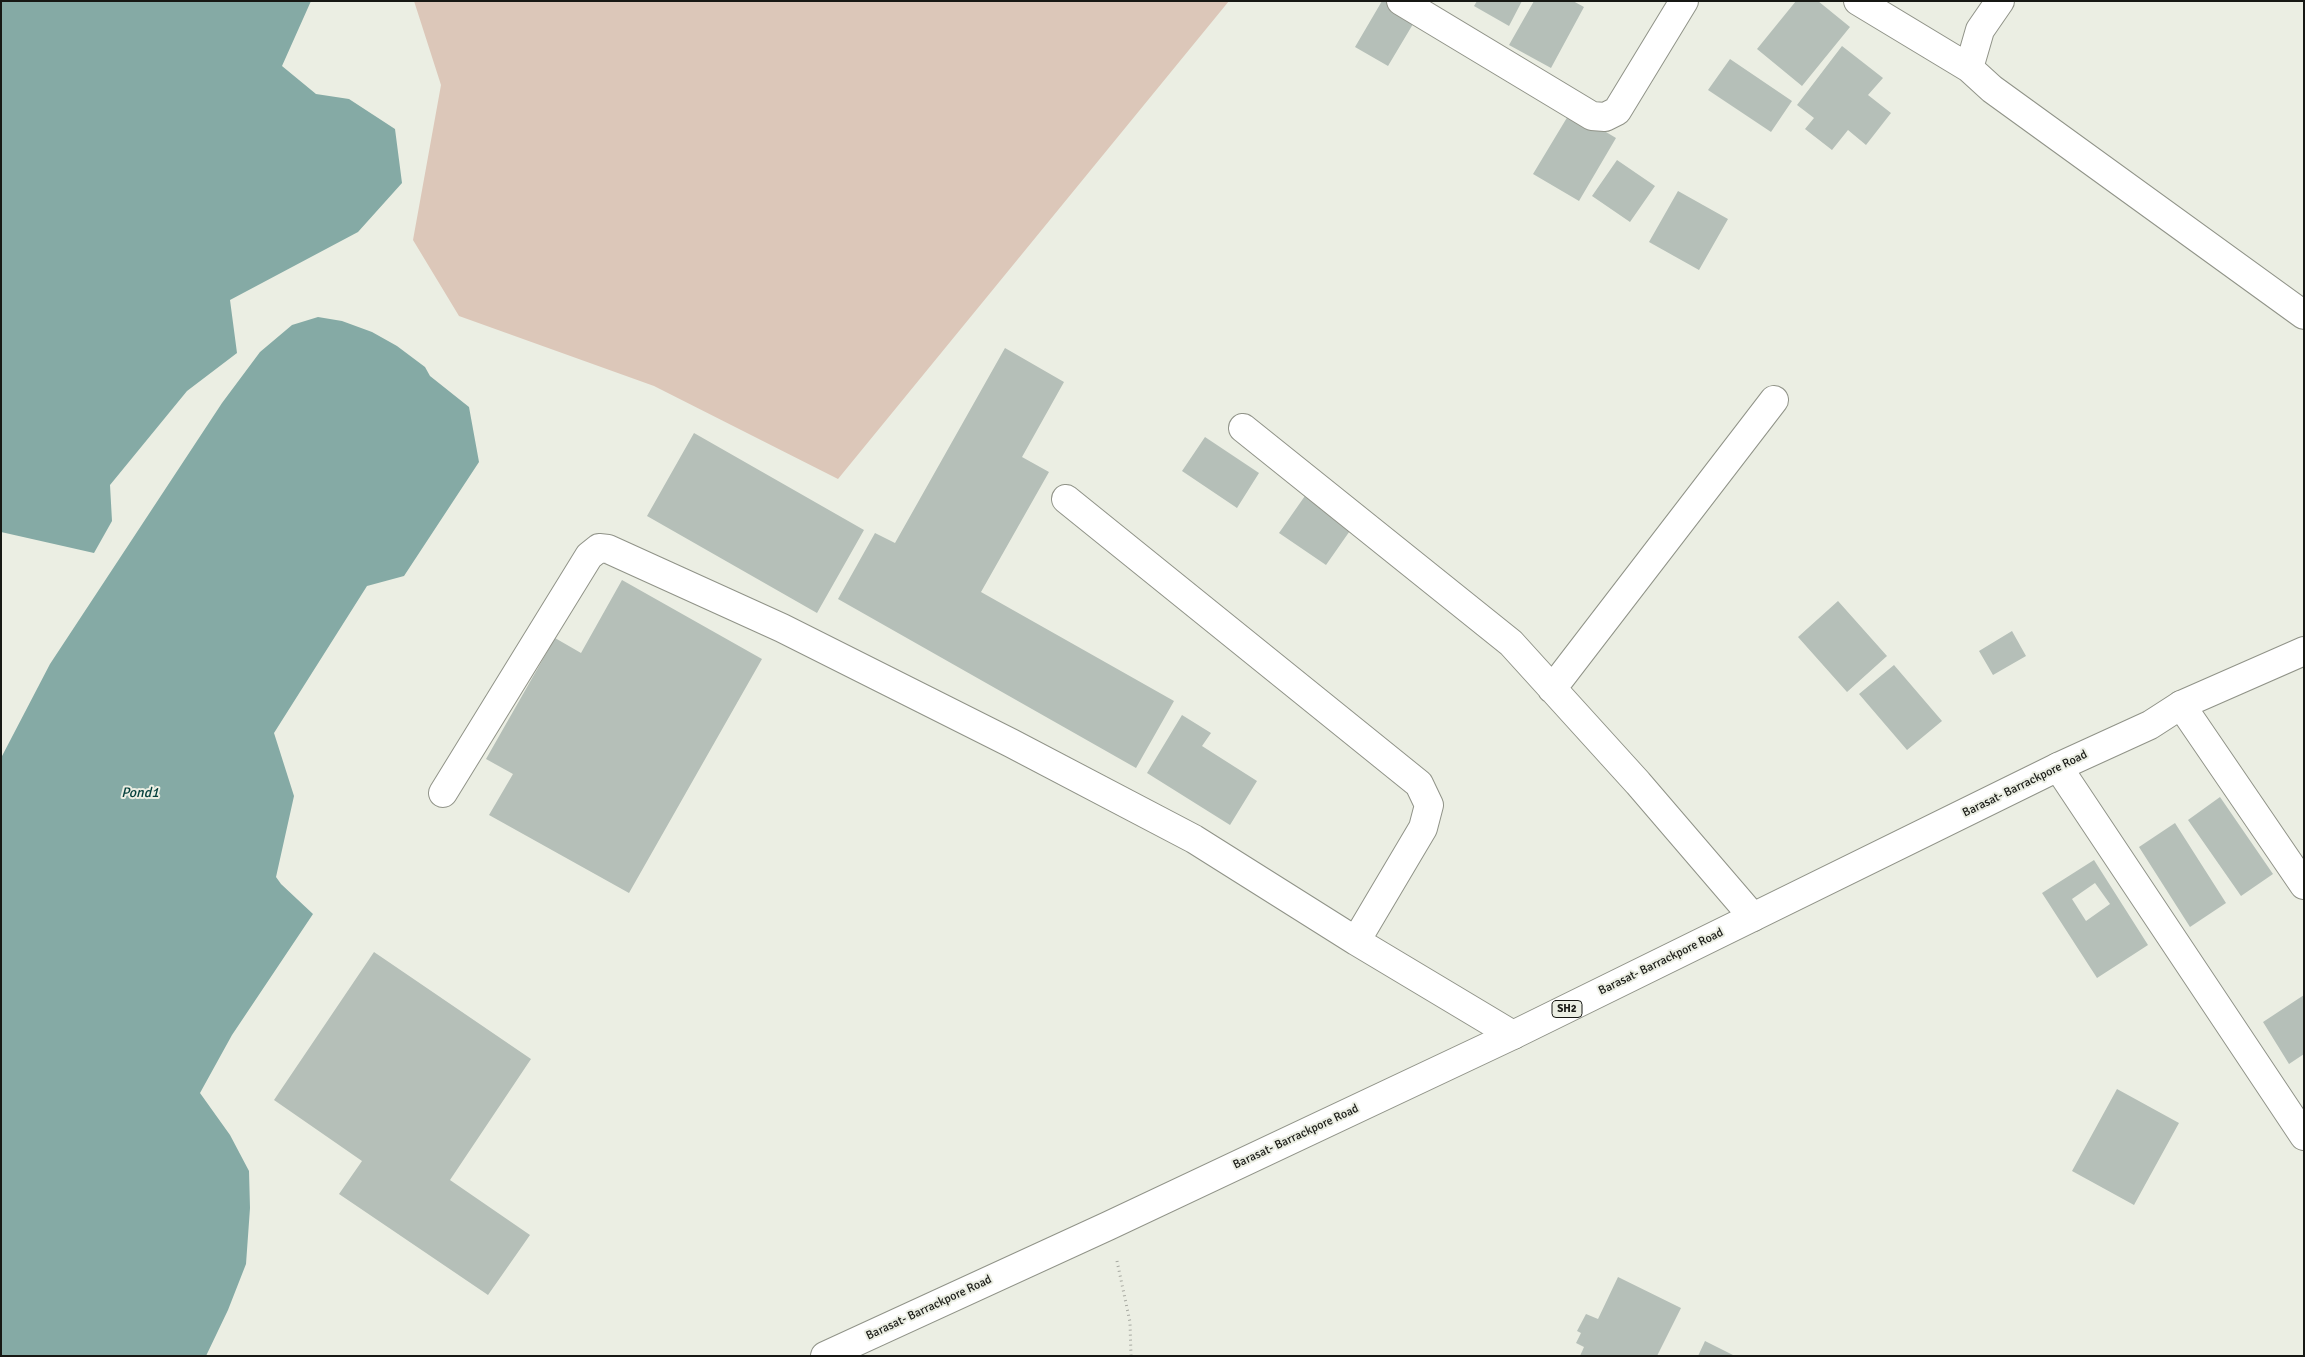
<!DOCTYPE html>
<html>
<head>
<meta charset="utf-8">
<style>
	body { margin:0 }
	#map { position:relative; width:2305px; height:1357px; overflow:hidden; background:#ebeee3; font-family:Signika,sans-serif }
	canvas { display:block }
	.frame { position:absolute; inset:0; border:2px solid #171814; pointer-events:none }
</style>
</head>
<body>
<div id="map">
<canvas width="2305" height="1357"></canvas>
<div class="frame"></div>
</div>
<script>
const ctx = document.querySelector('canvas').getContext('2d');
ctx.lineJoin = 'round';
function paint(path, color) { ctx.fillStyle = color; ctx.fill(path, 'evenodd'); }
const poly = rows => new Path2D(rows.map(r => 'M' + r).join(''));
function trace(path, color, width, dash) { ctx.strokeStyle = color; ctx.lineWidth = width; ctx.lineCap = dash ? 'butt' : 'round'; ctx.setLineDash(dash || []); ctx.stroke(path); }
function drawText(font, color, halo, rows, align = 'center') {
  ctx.font = font + ' Signika,sans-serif'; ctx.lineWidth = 4; ctx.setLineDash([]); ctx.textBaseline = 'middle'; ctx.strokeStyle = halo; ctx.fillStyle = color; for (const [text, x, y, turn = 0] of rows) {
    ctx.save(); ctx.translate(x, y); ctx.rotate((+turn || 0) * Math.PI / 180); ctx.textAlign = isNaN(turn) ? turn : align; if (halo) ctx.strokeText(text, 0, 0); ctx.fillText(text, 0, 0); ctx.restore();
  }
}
paint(poly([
	[414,1,1229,1,838,479,654,386,459,316,413,240,441,85]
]), '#dcc7b9');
paint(poly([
	[1,1,311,1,282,66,316,94,349,99,395,129,402,183,358,232,230,300,237,353,187,391,110,485,112,521,94,553,1,532],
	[318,317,342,321,372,332,397,346,425,367,430,376,469,407,479,462,404,576,367,586,274,733,294,796,276,877,281,884,313,914,232,1035,200,1093,230,1135,249,1171,250,1208,246,1264,228,1310,206,1356,1,1356,1,758,50,664,222,403,260,352,292,325]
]), '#85aaa5');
paint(poly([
	[1382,1,1397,1,1419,14,1388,66,1355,47],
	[1477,1,1522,1,1509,26,1474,6],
	[1534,1,1573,1,1584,7,1551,68,1509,45],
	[1796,1,1818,1,1850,27,1802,86,1757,49],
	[1842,46,1883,78,1868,95,1891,113,1866,145,1848,130,1832,150,1805,129,1814,118,1797,105],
	[1730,59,1792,101,1771,132,1708,90],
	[1571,111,1616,138,1579,201,1533,174],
	[1617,160,1655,186,1630,222,1592,196],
	[1678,191,1728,219,1699,270,1649,242],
	[1005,348,1064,382,1022,457,1049,472,981,592,1174,701,1136,768,838,599,875,533,895,543],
	[694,433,864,530,817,613,647,516],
	[1205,437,1259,473,1237,508,1182,471],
	[1307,493,1354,525,1326,565,1279,533],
	[622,580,762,659,629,893,489,815,513,774,486,759,555,638,581,653],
	[1838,601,1887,656,1847,692,1798,637],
	[2012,631,2026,656,1993,675,1979,651],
	[1894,665,1942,721,1907,750,1859,694],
	[1182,715,1211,733,1202,746,1257,781,1230,825,1147,773],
	[2220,797,2273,874,2241,896,2188,820],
	[2175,823,2226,903,2190,927,2139,847],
	[2094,860,2148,945,2097,978,2042,893],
	[2095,883,2110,904,2086,921,2072,899],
	[374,952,531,1059,450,1180,530,1235,488,1295,339,1194,362,1161,274,1100],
	[2304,995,2304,1054,2289,1064,2263,1022],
	[2117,1089,2179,1123,2134,1205,2072,1171],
	[1618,1277,1681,1308,1657,1356,1580,1356,1584,1347,1576,1343,1581,1333,1577,1331,1586,1314,1598,1319],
	[1705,1341,1735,1356,1698,1356]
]), '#b5bfb8');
const street = poly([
	[1401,1,1592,116,1605,117,1617,111,1684,1],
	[1858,1,1969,68],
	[2000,1,1980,30,1969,68,1992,89,2304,315],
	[1243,428,1511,643,1638,783,1753,917],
	[1066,499,1419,784,1429,805,1423,828,1356,941],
	[1552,689,1774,400],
	[2181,705,2304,885],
	[2058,767,2304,1136],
	[443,793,589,556,599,548,608,549,782,628,1011,743,1194,839,1356,941,1513,1035]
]);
const primary = poly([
	[825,1356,1108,1226,1513,1035,2058,767,2150,725,2181,705,2304,651]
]);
trace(street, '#909388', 30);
trace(primary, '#909388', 30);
trace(poly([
	[1117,1261,1130,1322,1131,1356]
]), '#a7a9a1', 3, [1, 4]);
trace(street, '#fff', 28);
trace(primary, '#fff', 28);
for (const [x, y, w] of [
	[1567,1009,30]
]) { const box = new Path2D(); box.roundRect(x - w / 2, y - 8.5, w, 17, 4); ctx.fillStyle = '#ebeee3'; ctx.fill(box); trace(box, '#171814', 1); }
drawText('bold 11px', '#171814', null, [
	["SH2",1567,1009]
]);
drawText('12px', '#171814', '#ebeee3', [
	["Barasat- Barrackpore Road",2025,784,-26],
	["Barasat- Barrackpore Road",1661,962,-26],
	["Barasat- Barrackpore Road",1296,1137,-25],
	["Barasat- Barrackpore Road",929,1308,-25]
]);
drawText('italic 14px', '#05403c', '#ebeee3', [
	["Pond1",140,793]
]);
</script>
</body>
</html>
